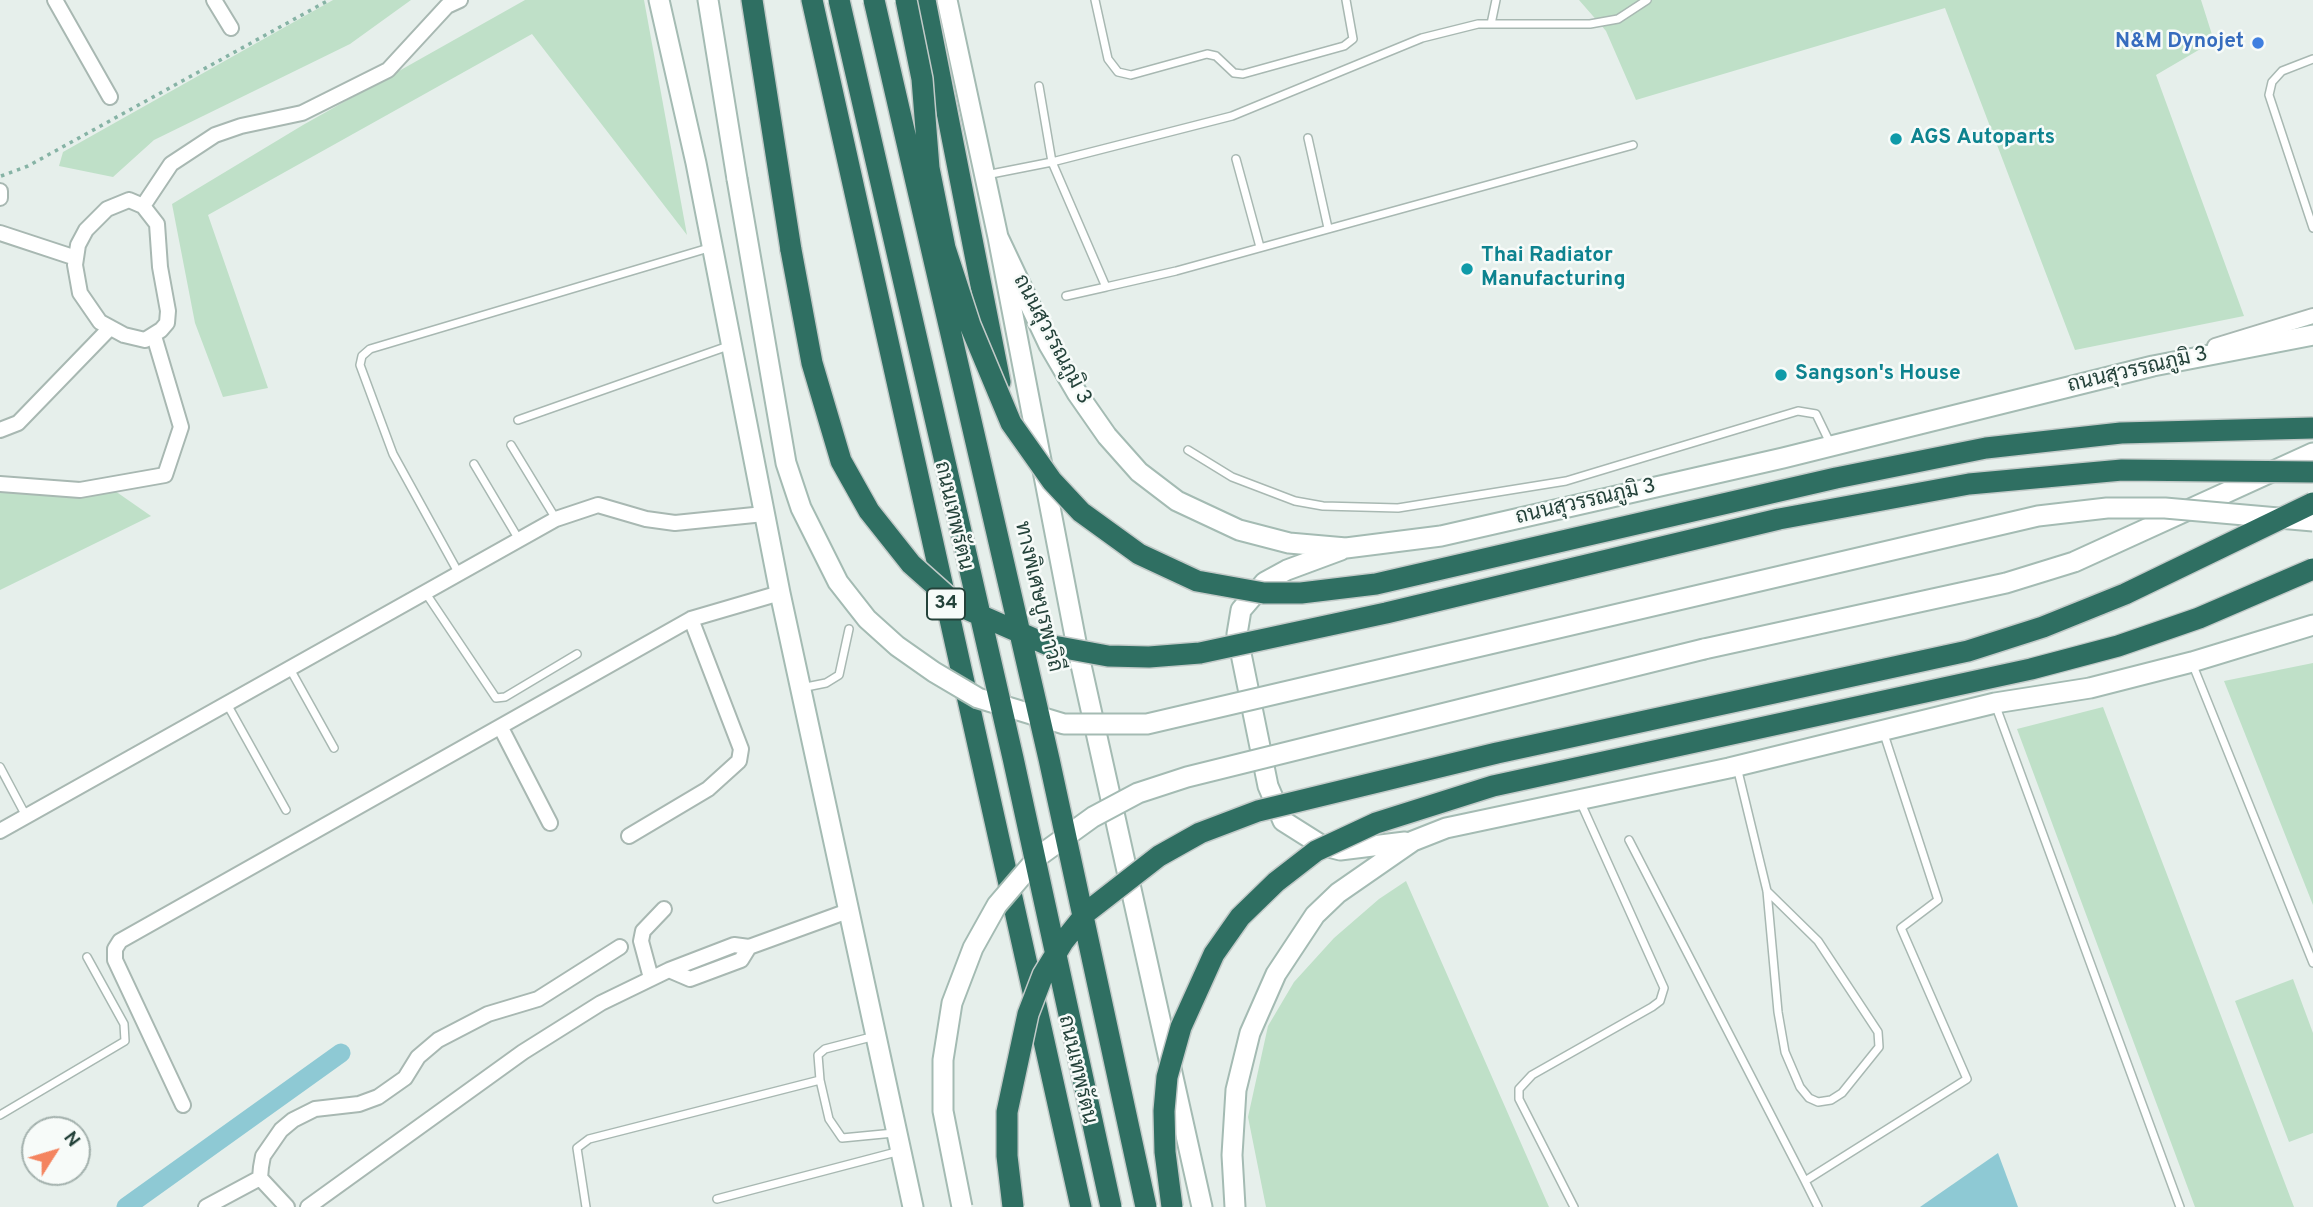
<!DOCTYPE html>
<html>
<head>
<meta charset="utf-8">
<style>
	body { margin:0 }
	#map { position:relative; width:2313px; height:1207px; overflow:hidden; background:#e6efeb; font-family:Overpass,sans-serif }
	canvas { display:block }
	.north { position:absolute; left:21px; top:1116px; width:70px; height:70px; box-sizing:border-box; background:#f7fbf9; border:2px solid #a3b1ad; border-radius:50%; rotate:53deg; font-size:19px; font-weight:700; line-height:28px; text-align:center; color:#24423a }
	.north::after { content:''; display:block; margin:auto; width:24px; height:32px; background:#f4845f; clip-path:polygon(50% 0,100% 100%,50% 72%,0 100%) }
</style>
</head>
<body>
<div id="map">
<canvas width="2313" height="1207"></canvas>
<div class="north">N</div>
</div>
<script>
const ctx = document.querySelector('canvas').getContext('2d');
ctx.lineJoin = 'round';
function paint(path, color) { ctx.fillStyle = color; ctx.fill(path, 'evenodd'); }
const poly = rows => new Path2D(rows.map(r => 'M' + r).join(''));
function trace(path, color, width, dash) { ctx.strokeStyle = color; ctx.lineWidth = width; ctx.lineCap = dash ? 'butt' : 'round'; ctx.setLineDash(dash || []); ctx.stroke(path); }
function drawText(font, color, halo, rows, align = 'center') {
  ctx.font = font + ' Overpass,Sarabun,sans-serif'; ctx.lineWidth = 5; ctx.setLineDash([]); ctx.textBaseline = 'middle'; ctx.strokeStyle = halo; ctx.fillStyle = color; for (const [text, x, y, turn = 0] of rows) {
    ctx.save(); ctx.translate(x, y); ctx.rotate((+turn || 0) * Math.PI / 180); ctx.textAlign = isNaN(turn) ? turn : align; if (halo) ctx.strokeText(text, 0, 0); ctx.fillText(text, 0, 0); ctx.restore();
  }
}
paint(poly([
	[333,0,411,0,350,44,154,140,113,177,59,166,63,152],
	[525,0,644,0,687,235,532,34,208,215,268,388,223,397,195,323,172,204,303,125],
	[1579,0,2201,0,2214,41,2156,75,2244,316,2075,350,1945,8,1636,100,1606,31],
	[105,484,151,516,0,590,0,487],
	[2313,663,2313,905,2224,681],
	[2103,707,2294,1207,2195,1207,2017,729],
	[1406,881,1549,1207,1266,1207,1248,1117,1268,1026,1294,982,1334,938,1379,899],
	[2293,979,2313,1033,2313,1133,2289,1142,2235,1001]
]), '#bfe0c8');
paint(poly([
	[1998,1153,2018,1207,1920,1207]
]), '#8ec9d4');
trace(poly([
	[126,1207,341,1053]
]), '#8ec9d4', 19);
const lane = poly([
	[1095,0,1108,59,1118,72,1131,75,1207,54,1216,56,1234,73,1243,74,1344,46,1353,39,1346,0],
	[1491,24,1496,0],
	[2313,59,2282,71,2272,82,2269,95,2313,228],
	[1039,86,1052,162,1106,287,1176,271,1633,145],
	[1308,138,1328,228],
	[1236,159,1260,247],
	[986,175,1052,162,1232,116,1422,38,1478,24,1590,24,1618,19,1647,0],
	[1066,296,1106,287],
	[518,420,731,345],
	[511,445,556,519],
	[1188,450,1232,477,1295,501,1323,506,1398,508,1566,481,1798,411,1816,414,1831,445],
	[474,464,518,538],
	[458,572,393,454,360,365,362,356,370,349,712,247],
	[425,592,496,698,505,697,577,654],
	[2192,663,2313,963],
	[290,669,334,748],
	[801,688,826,683,839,675,849,629],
	[227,704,286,810],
	[1995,704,2180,1207],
	[0,767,26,816],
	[1737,767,1767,891,1778,1012,1785,1052,1800,1087,1809,1098,1818,1102,1831,1100,1842,1093,1879,1047,1878,1032,1818,941,1767,891],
	[1629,840,1805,1181,1967,1079,1901,928,1938,900,1883,731],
	[875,1036,825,1049,818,1055,820,1080,829,1119,842,1138,894,1133],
	[0,1115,125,1041,124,1024,87,957],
	[1805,1181,1818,1207],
	[717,1199,900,1151],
	[586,1207,577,1148,589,1139,820,1080],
	[1574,1207,1519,1099,1519,1089,1532,1075,1652,1007,1660,1001,1664,988,1580,801]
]);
const street = poly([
	[55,0,110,97],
	[214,0,231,28],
	[0,191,0,198],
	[129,200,143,206,157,224,160,267,168,311,167,323,161,330,145,340,124,335,100,322,80,293,75,265,78,245,86,230,107,209,129,200],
	[143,206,171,164,215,135,241,126,302,113,388,70,447,6,460,0],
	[0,233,76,258],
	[2215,346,2313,316],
	[0,430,18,423,109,329],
	[0,484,80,490,165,475,181,427,154,336],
	[501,728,550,823],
	[0,831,556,519,598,505,646,519,675,523,764,514],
	[629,836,708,789,739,761,741,749,691,619],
	[669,970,690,979,741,960,749,947],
	[651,978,641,941,643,931,664,909],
	[183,1105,115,960,115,949,120,941,691,619,780,593],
	[206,1207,260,1178],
	[287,1207,260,1178,261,1167,263,1156,281,1130,293,1120,315,1109,359,1104,378,1097,405,1078,418,1057,438,1040,488,1014,538,999,620,947],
	[308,1207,523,1052,601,1003,669,970,734,945,749,947,848,911]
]);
const secondary = poly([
	[659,0,696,163,780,593,913,1207],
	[708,0,737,179],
	[947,0,998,237,1077,647,1202,1207],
	[998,237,1049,345,1077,393,1107,436,1139,472,1177,501,1239,530,1289,543,1346,548,1441,536,1783,458,2153,366,2313,335],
	[1341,550,1287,570,1265,582,1241,610,1237,634,1268,786,1283,821,1321,845,1340,850,1405,842],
	[1704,649,2006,583,2074,562,2313,453],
	[1235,1207,1232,1155,1236,1090,1250,1033,1276,974,1315,915,1338,893,1413,841,1446,828,1729,768,1995,703,2090,688,2192,662,2313,625]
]);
const highway = poly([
	[752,0,791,250],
	[812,0,1081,1207],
	[925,0,1000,382]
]);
trace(lane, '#a8b8b2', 10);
trace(street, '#a8b8b2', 18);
trace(secondary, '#a4bbb3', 23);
trace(highway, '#c2cac8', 24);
trace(poly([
	[1,176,28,166,329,0]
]), '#86b3a5', 3.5, [3.5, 5]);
trace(lane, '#fff', 7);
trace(street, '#fff', 14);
trace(secondary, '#fff', 19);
trace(highway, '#2f6f62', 21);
const secondaryBridge = poly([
	[737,179,786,463,801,508,838,582,867,619,897,646,934,672,978,698,1064,724,1147,724,2038,516,2107,508,2165,508,2313,521],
	[962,1207,943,1111,943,1060,952,1003,973,948,997,905,1039,856,1093,817,1138,793,1187,777,1704,649]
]);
const highwayBridge = poly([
	[839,0,1013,758,1111,1207],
	[874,0,1049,759,1146,1207],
	[906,0,922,79,929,168,945,248,970,325,1011,423,1052,481,1081,512,1139,554,1197,581,1264,593,1301,593,1376,584,1836,478,1986,448,2121,433,2313,428],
	[791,250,812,363,841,461,869,511,911,564,957,605,1048,645,1108,656,1149,657,1200,653,1386,613,1779,519,1969,484,2122,470,2313,472],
	[1013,1207,1007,1156,1007,1112,1028,1014,1043,975,1063,942,1087,912,1159,856,1200,833,1258,811,1497,753,1968,651,2043,627,2125,594,2313,503],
	[1172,1207,1165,1152,1164,1111,1167,1077,1181,1027,1214,954,1240,917,1276,882,1316,851,1376,823,1493,786,2031,669,2118,646,2199,618,2313,569]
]);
trace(secondaryBridge, '#a4bbb3', 23, []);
trace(highwayBridge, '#c2cac8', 24, []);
trace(secondaryBridge, '#fff', 19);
trace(highwayBridge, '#2f6f62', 21);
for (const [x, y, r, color] of [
	[2258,43,7,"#3f7fe0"],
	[1896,139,7,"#0f9aa8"],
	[1467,269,7,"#0f9aa8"],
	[1781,375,7,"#0f9aa8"]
]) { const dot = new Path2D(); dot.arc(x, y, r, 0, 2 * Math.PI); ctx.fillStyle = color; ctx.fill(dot); trace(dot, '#f7fbf9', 2.5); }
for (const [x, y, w] of [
	[946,604,38]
]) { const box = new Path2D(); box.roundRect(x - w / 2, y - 15.5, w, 31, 5); ctx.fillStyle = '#f7fbf9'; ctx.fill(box); trace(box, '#24423a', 2); }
drawText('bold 19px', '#24423a', null, [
	["34",946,604]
]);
drawText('bold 21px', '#366cbe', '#f7fbf9', [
	["N&M Dynojet",2244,43]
], 'right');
drawText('bold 21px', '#0d838f', '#f7fbf9', [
	["AGS Autoparts",1910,139],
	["Thai Radiator",1481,257],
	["Manufacturing",1481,281],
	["Sangson's House",1795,375]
], 'left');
drawText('21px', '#24423a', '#f7fbf9', [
	["ถนนสุวรรณภูมิ 3",1051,340,62],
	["ถนนสุวรรณภูมิ 3",2138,371,-13],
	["ถนนสุวรรณภูมิ 3",1586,503,-13],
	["ถนนเทพรัตน",952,516,77],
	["ทางพิเศษบูรพาวิถี",1037,597,77],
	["ถนนเทพรัตน",1076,1070,77]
]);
</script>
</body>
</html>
